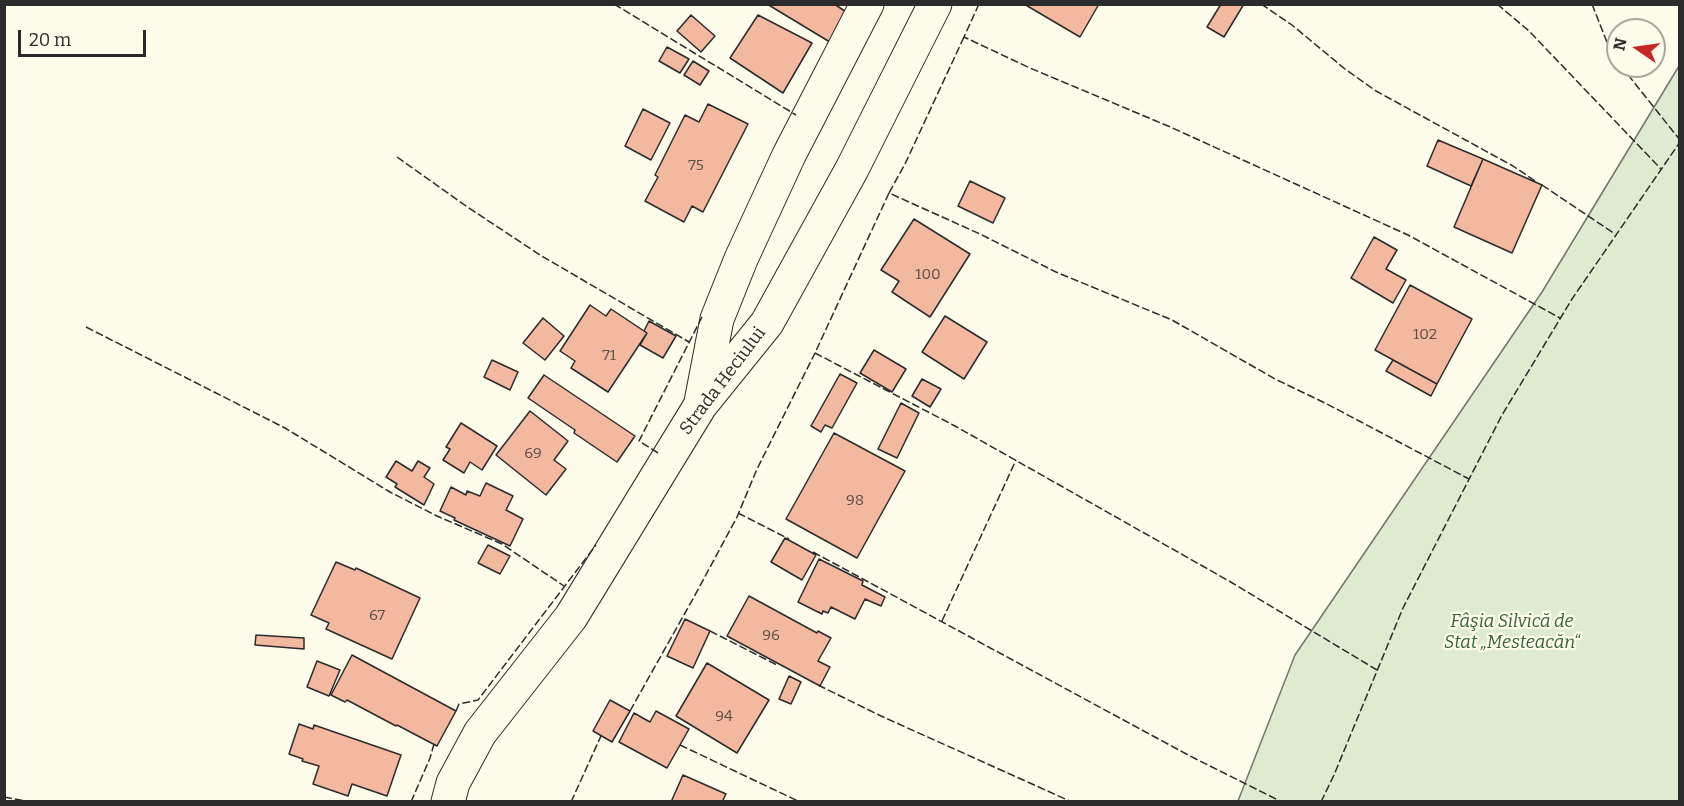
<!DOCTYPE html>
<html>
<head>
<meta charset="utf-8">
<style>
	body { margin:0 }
	#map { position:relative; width:1684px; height:806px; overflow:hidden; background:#fdfbea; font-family:Bitter,serif }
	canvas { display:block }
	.frame { position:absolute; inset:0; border:6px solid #2b2b2b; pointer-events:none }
	.north { position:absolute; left:1606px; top:18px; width:60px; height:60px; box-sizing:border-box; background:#fdfbea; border:2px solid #a9a89e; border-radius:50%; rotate:283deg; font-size:16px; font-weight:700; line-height:24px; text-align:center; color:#2b2b2b }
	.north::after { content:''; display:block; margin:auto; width:21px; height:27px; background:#c62828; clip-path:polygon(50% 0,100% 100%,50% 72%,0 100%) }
	.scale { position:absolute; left:18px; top:30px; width:128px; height:27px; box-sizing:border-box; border:3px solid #2b2b2b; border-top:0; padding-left:8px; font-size:18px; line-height:21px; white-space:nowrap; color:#2b2b2b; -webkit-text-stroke:4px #fdfbea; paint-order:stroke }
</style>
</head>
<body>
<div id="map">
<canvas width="1684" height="806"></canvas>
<div class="frame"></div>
<div class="north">N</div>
<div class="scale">20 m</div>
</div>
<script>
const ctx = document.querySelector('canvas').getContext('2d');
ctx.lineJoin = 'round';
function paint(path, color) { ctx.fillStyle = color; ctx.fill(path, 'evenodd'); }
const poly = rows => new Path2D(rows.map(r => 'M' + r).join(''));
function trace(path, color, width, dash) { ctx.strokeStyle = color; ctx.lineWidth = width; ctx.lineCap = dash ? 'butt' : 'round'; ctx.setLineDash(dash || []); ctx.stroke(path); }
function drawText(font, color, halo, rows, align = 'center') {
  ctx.font = font + ' Bitter,serif'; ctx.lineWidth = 4.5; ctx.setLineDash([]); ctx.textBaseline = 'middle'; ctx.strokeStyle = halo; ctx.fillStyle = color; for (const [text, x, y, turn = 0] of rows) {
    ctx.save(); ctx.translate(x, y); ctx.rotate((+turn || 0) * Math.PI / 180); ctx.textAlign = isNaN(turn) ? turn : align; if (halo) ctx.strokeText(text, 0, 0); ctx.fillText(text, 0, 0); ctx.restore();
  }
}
const green = poly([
	[1679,66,1679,801,1238,801,1295,655,1542,292,1679,66]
]);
paint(green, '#deebd1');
trace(green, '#74746e', 1.5);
const building = poly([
	[767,4,834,4,862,22,848,53,767,4],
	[1024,4,1099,4,1080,37,1024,4],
	[1221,4,1244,4,1224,37,1207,27,1221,4],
	[691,15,715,36,701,52,677,31,691,15],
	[758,15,812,43,783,93,730,58,758,15],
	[667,47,689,59,680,73,659,61,667,47],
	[693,61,709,71,700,85,684,75,693,61],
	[708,104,748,124,703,212,692,206,684,222,645,201,658,177,655,175,685,115,699,122,708,104],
	[643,109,670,123,651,160,625,146,643,109],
	[1438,140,1483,159,1471,186,1427,166,1438,140],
	[1483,159,1542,185,1512,253,1454,227,1483,159],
	[970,181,1005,198,993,223,958,206,970,181],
	[914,219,970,254,930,317,892,292,899,281,881,270,914,219],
	[1374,237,1397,250,1386,269,1406,280,1393,303,1351,278,1374,237],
	[1410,285,1472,319,1437,384,1375,350,1410,285],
	[590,305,606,316,611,309,647,333,608,392,571,368,575,361,560,351,590,305],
	[945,316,987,342,964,379,922,352,945,316],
	[543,318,564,336,545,360,523,343,543,318],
	[649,321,676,336,663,358,640,345,647,333,644,331,649,321],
	[874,350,906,369,892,392,860,373,874,350],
	[492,360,518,372,510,390,484,377,492,360],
	[1393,360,1437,384,1431,396,1386,371,1393,360],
	[840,374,857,383,832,428,825,425,821,432,811,426,840,374],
	[544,375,635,436,617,462,574,433,575,430,528,398,544,375],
	[922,379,941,389,930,407,912,396,922,379],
	[901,403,919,413,897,458,878,449,901,403],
	[530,411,568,441,554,460,566,469,546,495,496,455,530,411],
	[461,423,497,446,482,470,470,462,464,473,443,460,450,449,446,447,461,423],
	[834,433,905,471,857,558,786,519,834,433],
	[396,461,412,471,418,461,430,468,424,477,434,484,424,505,395,487,397,484,386,477,396,461],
	[486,483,513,496,506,510,523,519,510,546,454,520,455,518,440,511,451,487,466,495,467,491,480,496,486,483],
	[785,538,816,555,802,580,771,562,785,538],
	[488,545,510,556,500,574,478,563,488,545],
	[819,559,863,581,862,585,885,597,881,606,865,599,855,619,831,607,828,613,823,611,822,614,798,602,819,559],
	[336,562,355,570,356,568,420,598,392,659,326,629,329,623,311,615,336,562],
	[749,596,817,633,818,631,831,638,818,661,830,667,820,686,727,636,749,596],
	[685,619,710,631,693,668,667,656,685,619],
	[256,635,304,638,304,649,255,645,256,635],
	[352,655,456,711,437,746,397,725,396,726,347,700,345,702,331,695,352,655],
	[317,661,340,670,329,696,307,687,317,661],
	[707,663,769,700,737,753,676,716,707,663],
	[789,676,801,682,791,704,779,699,789,676],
	[610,700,630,711,612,742,593,731,610,700],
	[656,711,689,729,667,768,619,742,634,713,650,722,656,711],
	[299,724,313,729,314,725,401,755,387,796,352,784,348,796,313,784,319,766,302,761,303,759,289,754,299,724],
	[683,775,726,794,722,802,671,802,683,775]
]);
paint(building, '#f2b8a0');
trace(building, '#2b2b2b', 1.5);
const minor = poly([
	[701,402,717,319,741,259,789,155,867,4],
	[448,802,453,783,480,733,571,617,700,406,767,323,852,169,935,4]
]);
trace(minor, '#2b2b2b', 35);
trace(minor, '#fdfbea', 33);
trace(poly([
	[614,4,796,115],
	[979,4,964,37,1030,68,1168,126,1408,235,1560,318],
	[1261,4,1292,25,1345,69,1376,91,1513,166,1535,181],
	[1497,4,1529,31,1661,169],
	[1592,4,1612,55,1618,63],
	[964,37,905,164,889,193,980,234,1056,272,1172,320,1275,379,1327,404,1469,479],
	[1621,66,1680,140],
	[397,157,466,206,540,255,689,342],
	[1542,185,1615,234],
	[889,193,815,353,955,426,1229,581,1377,670],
	[86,327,285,428,390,492,437,516,502,544,564,586],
	[658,453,639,441,702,317],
	[738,513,789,539],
	[813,552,1190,756,1282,802],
	[942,621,1016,460],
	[710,631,777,665],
	[818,685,881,716,1072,802],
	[456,711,459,704,478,700,596,545],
	[630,711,694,597,737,517,757,469,815,353],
	[680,745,800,802],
	[4,797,31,802],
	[411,802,430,758,434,744],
	[571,802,601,736],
	[1321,802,1334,775,1403,608,1502,415,1572,299,1680,142]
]), '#2b2b2b', 1.5, [8, 3]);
drawText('15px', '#5d4e48', null, [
	["75",696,166],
	["100",928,275],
	["102",1425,335],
	["71",609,356],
	["69",533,454],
	["98",855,501],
	["67",377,616],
	["96",771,636],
	["94",724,717]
]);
drawText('18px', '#2b2b2b', '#fdfbea', [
	["Strada Heciului",723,381,-53]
]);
drawText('italic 18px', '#34623c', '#fdfbea', [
	["Fâşia Silvică de",1512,622],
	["Stat „Mesteacăn“",1512,643]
]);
</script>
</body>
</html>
